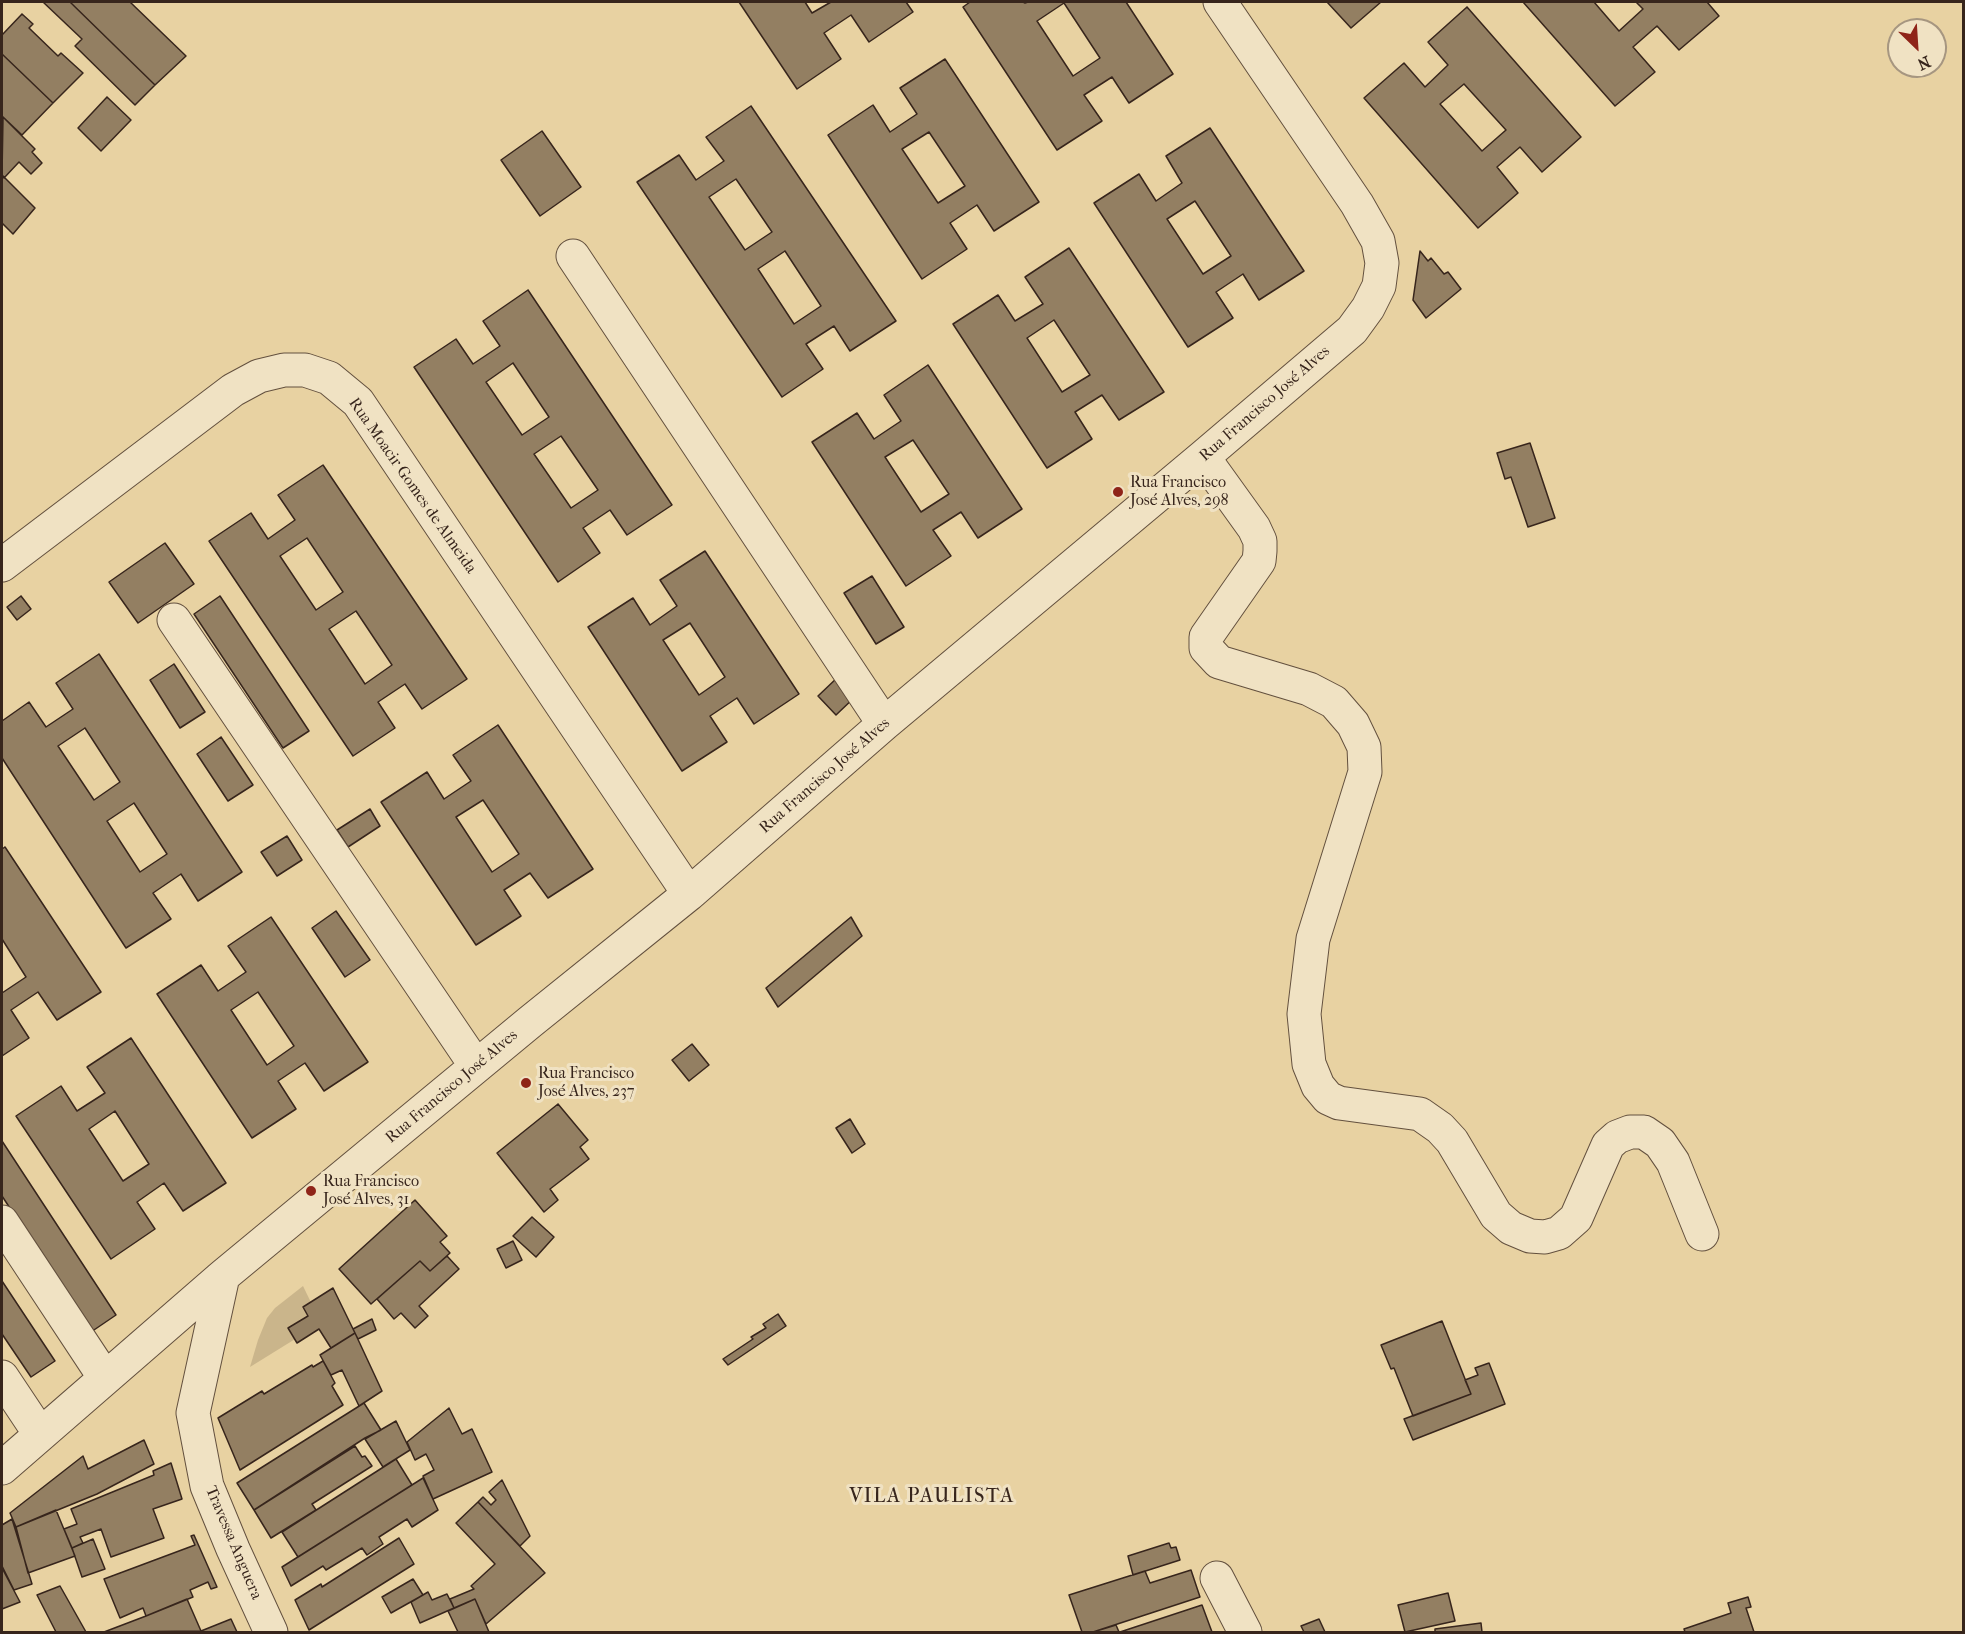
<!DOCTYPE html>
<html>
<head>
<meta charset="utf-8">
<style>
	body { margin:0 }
	#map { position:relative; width:1965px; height:1634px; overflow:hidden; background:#e8d2a2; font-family:"IM FELL French Canon",serif }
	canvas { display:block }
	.frame { position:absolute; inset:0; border:3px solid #37251c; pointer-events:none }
	.north { position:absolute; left:1887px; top:18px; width:60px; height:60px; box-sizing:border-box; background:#f0e2c3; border:2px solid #a69680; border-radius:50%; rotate:155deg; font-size:16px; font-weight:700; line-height:24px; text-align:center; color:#37251c }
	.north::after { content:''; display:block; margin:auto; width:21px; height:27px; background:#8f2418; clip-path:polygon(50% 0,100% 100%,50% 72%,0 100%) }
</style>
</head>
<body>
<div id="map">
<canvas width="1965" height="1634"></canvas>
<div class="frame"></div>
<div class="north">N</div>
</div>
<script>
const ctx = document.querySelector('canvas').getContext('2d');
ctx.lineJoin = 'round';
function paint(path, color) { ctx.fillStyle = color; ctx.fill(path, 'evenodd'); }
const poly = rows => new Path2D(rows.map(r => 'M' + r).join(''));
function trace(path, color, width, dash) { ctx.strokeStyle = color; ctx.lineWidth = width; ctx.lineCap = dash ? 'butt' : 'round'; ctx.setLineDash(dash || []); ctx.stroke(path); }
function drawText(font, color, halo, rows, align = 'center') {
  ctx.font = font + ' "IM FELL French Canon",serif'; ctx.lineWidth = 6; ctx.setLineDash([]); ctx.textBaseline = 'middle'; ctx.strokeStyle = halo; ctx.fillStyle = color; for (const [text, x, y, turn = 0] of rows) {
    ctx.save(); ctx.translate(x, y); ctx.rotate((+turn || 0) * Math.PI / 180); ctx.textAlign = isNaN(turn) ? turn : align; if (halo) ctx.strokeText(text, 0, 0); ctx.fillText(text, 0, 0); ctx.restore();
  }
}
paint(poly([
	[303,1286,321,1323,250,1367,258,1340,267,1318,275,1308]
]), '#cab58b');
const building = poly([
	[43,2,70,2,155,85,135,105,75,46,82,39,43,2],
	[70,2,130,2,186,56,155,85,70,2],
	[739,2,805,2,812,13,831,2,906,2,913,12,869,42,851,15,824,33,841,59,797,89,739,2],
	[970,2,1023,2,1025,3,1028,2,1126,2,1173,74,1129,103,1112,77,1084,95,1102,121,1057,150,963,7,970,2],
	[1064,3,1100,58,1073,76,1037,21,1064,3],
	[1327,2,1381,2,1351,28,1327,2],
	[1523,2,1594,2,1619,31,1643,9,1636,2,1707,2,1719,16,1679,50,1657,26,1633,47,1655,72,1615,106,1523,2],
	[1467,7,1581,137,1542,172,1520,147,1497,167,1518,193,1478,228,1364,98,1404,63,1425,87,1448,65,1428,42,1467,7],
	[1464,84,1506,130,1482,151,1440,104,1464,84],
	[22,14,33,24,29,28,58,56,61,53,83,73,53,103,2,54,2,35,22,14],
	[2,54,53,103,22,135,2,116,2,54],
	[945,59,1039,202,994,231,977,205,950,223,967,249,922,279,828,135,873,105,890,132,917,114,900,88,945,59],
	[929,132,965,186,938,203,902,149,929,132],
	[107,97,131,120,101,151,78,128,107,97],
	[751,106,896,321,850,351,834,326,806,344,823,369,782,397,637,182,679,155,696,180,724,161,706,137,751,106],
	[736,179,772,232,745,250,709,197,736,179],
	[785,251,821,306,794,324,758,269,785,251],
	[3,117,35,149,32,152,42,163,31,174,19,162,4,178,2,175,3,117],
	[1210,128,1304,271,1259,300,1243,274,1216,292,1233,318,1188,347,1094,203,1139,174,1156,201,1182,183,1166,156,1210,128],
	[1195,201,1231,256,1203,274,1167,219,1195,201],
	[542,131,581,187,540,216,501,160,542,131],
	[2,175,35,208,13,234,2,223,2,175],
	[1069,248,1164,392,1119,420,1102,395,1075,412,1092,439,1047,468,953,324,998,295,1015,321,1043,304,1025,277,1069,248],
	[1054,320,1090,375,1062,392,1027,338,1054,320],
	[1420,251,1428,261,1431,258,1444,274,1448,272,1461,289,1426,318,1413,300,1420,251],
	[528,290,672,505,627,535,610,510,583,528,600,553,558,582,414,367,456,339,473,364,500,346,483,321,528,290],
	[513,363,549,417,522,435,486,382,513,363],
	[561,436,598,490,571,508,534,454,561,436],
	[928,365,1022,509,978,538,961,512,933,530,951,556,906,586,812,442,857,413,874,439,901,421,884,395,928,365],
	[913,440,949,494,921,512,885,457,913,440],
	[1530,443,1555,518,1528,527,1511,477,1505,479,1497,453,1530,443],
	[323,465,467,679,422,709,405,684,378,702,395,728,353,756,209,541,251,513,268,539,295,520,278,495,323,465],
	[307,538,343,592,316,610,280,556,307,538],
	[356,611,392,665,365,684,329,629,356,611],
	[165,543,194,584,138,623,109,582,165,543],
	[705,551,799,694,754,724,737,698,710,716,727,742,682,771,588,627,633,598,650,625,677,606,660,580,705,551],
	[690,623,725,677,699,695,663,640,690,623],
	[872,576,904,627,876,644,844,593,872,576],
	[21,596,31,609,17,620,7,607,21,596],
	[220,596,309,731,283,748,194,614,220,596],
	[99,654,242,872,198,901,181,874,153,893,171,919,126,948,2,758,2,721,29,702,46,727,73,709,56,683,99,654],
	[85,728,120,782,94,800,58,746,85,728],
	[134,803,167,854,140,872,107,821,134,803],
	[174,664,205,712,180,728,150,680,174,664],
	[839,676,857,695,836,715,818,696,839,676],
	[498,725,593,869,548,898,530,873,504,890,521,916,476,945,381,802,427,772,444,799,471,781,453,755,498,725],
	[483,800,519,854,492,872,456,817,483,800],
	[221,737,253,785,228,801,197,754,221,737],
	[370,809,380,826,348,847,337,830,370,809],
	[287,836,302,860,277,876,261,852,287,836],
	[5,847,101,992,57,1020,38,992,11,1010,29,1038,2,1056,2,993,26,977,2,939,2,849,5,847],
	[336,911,370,960,345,977,312,928,336,911],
	[271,917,368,1062,324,1091,305,1063,278,1081,296,1109,252,1138,157,994,201,965,218,991,246,972,228,946,271,917],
	[258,992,294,1046,267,1065,231,1010,258,992],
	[851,917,862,936,778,1007,766,988,851,917],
	[131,1038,226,1183,183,1211,164,1183,137,1202,155,1229,111,1259,16,1116,61,1086,77,1111,105,1093,87,1067,131,1038],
	[115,1111,149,1164,123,1181,89,1129,115,1111],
	[692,1044,709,1065,689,1081,672,1060,692,1044],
	[558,1104,588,1140,580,1147,589,1159,550,1189,558,1200,544,1212,497,1153,558,1104],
	[850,1119,865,1144,852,1153,836,1128,850,1119],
	[2,1141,116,1315,91,1332,2,1196,2,1141],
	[415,1200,447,1236,440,1242,450,1253,430,1271,420,1261,371,1304,339,1269,415,1200],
	[532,1217,554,1237,536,1257,513,1236,532,1217],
	[513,1241,522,1260,506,1268,497,1249,513,1241],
	[447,1256,459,1269,419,1306,428,1316,415,1328,401,1313,394,1319,377,1299,420,1261,430,1271,447,1256],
	[2,1281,55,1361,31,1377,2,1334,2,1281],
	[333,1288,355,1333,331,1348,319,1329,297,1343,288,1328,308,1316,303,1307,333,1288],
	[778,1314,786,1326,728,1365,723,1359,753,1339,751,1337,766,1328,763,1324,778,1314],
	[372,1319,376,1330,358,1339,353,1329,372,1319],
	[1442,1321,1471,1394,1413,1416,1394,1368,1391,1369,1381,1345,1442,1321],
	[355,1333,382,1391,359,1406,342,1370,331,1375,320,1355,355,1333],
	[323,1361,335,1383,332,1386,343,1405,240,1470,218,1418,262,1391,264,1394,312,1365,313,1367,323,1361],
	[1489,1363,1505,1404,1413,1440,1404,1419,1471,1394,1465,1380,1478,1375,1475,1368,1489,1363],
	[364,1403,381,1430,365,1438,254,1510,237,1483,364,1403],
	[449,1408,462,1434,472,1429,492,1472,433,1499,423,1476,434,1470,426,1454,415,1460,407,1442,449,1408],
	[396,1421,410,1450,383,1467,365,1439,396,1421],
	[144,1440,154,1464,97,1494,16,1527,10,1513,83,1456,88,1469,144,1440],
	[355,1446,362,1457,365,1456,372,1466,312,1504,316,1510,271,1538,254,1510,355,1446],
	[396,1459,412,1485,298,1557,282,1532,396,1459],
	[171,1463,182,1499,153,1509,164,1538,111,1557,101,1529,80,1537,83,1543,72,1548,64,1529,77,1524,71,1509,154,1475,153,1471,171,1463],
	[423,1478,438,1510,412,1527,407,1519,379,1537,383,1544,367,1555,362,1548,326,1570,323,1566,291,1586,282,1567,423,1478],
	[502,1480,530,1536,520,1546,478,1502,483,1497,491,1505,496,1500,489,1492,502,1480],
	[478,1502,545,1573,486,1624,475,1599,454,1608,450,1599,474,1589,471,1586,495,1564,456,1523,478,1502],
	[56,1510,75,1556,28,1573,16,1527,56,1510],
	[12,1519,32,1584,14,1590,2,1566,2,1525,12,1519],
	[194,1535,217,1587,211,1589,208,1582,190,1590,193,1597,146,1616,143,1608,120,1618,104,1579,195,1545,191,1536,194,1535],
	[399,1538,414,1564,309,1630,295,1600,321,1584,322,1587,399,1538],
	[93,1539,105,1569,82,1577,72,1548,93,1539],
	[1169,1543,1171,1548,1176,1547,1180,1560,1133,1575,1128,1556,1169,1543],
	[2,1568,20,1602,2,1609,2,1568],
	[1191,1570,1200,1597,1093,1632,1082,1632,1069,1595,1145,1571,1150,1583,1191,1570],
	[413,1579,423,1595,391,1613,382,1597,413,1579],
	[60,1586,86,1632,56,1632,37,1595,60,1586],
	[428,1592,432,1600,447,1594,454,1608,420,1623,411,1602,428,1592],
	[1448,1593,1455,1621,1405,1632,1398,1605,1448,1593],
	[1748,1597,1751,1607,1746,1608,1754,1632,1685,1632,1684,1629,1731,1613,1728,1603,1748,1597],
	[187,1599,201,1631,104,1632,146,1616,187,1599],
	[475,1599,489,1632,458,1632,448,1611,475,1599],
	[1202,1605,1212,1632,1120,1632,1202,1605],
	[231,1619,237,1632,197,1632,201,1631,231,1619],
	[1319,1619,1325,1632,1302,1632,1304,1632,1301,1626,1319,1619],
	[1481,1623,1482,1632,1435,1632,1435,1629,1481,1623],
	[1116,1625,1119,1632,1093,1632,1116,1625]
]);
paint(building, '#937f62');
trace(building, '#37251c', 1.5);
const minor = poly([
	[573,256,884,724],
	[1203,457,1254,528,1260,541,1260,551,1259,561,1206,637,1206,648,1219,662,1309,689,1334,702,1353,724,1364,747,1365,772,1313,939,1304,1014,1309,1064,1318,1086,1328,1098,1339,1103,1420,1114,1440,1128,1452,1141,1496,1215,1511,1228,1530,1236,1545,1237,1559,1233,1576,1218,1608,1145,1617,1137,1630,1132,1644,1132,1660,1143,1673,1162,1702,1234],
	[2,565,233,390,259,376,284,370,305,370,329,378,358,402,689,894],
	[174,620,476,1066],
	[2,1222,105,1378],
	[223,1276,193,1413,207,1486,233,1549,271,1632],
	[2,1377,40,1434],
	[2,1468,223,1276,530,1022,689,894,884,724,1203,457,1352,330,1368,308,1379,286,1382,263,1378,241,1357,204,1220,2],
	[1217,1578,1245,1632]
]);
trace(minor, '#63503e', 35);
trace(minor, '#f0e2c3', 33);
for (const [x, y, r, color] of [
	[1118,492,6,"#8f2418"],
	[526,1083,6,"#8f2418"],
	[311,1191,6,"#8f2418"]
]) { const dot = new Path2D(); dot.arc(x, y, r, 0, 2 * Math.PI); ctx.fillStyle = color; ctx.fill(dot); trace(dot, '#f0e2c3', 2); }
drawText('16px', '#37251c', '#f0e2c3', [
	["Rua Francisco José Alves",1265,404,-41],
	["Rua Moacir Gomes de Almeida",412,486,55],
	["Rua Francisco José Alves",825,776,-41],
	["Rua Francisco José Alves",452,1087,-40],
	["Travessa Anguera",233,1543,67]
]);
drawText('16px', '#37251c', '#f0e2c3', [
	["Rua Francisco",1130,483],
	["José Alves, 298",1130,501],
	["Rua Francisco",538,1074],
	["José Alves, 237",538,1092],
	["Rua Francisco",323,1182],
	["José Alves, 31",323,1200]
], 'left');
ctx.letterSpacing = '1.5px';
drawText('20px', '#37251c', '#f0e2c3', [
	["VILA PAULISTA",932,1497]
]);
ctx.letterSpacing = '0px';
</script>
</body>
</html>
